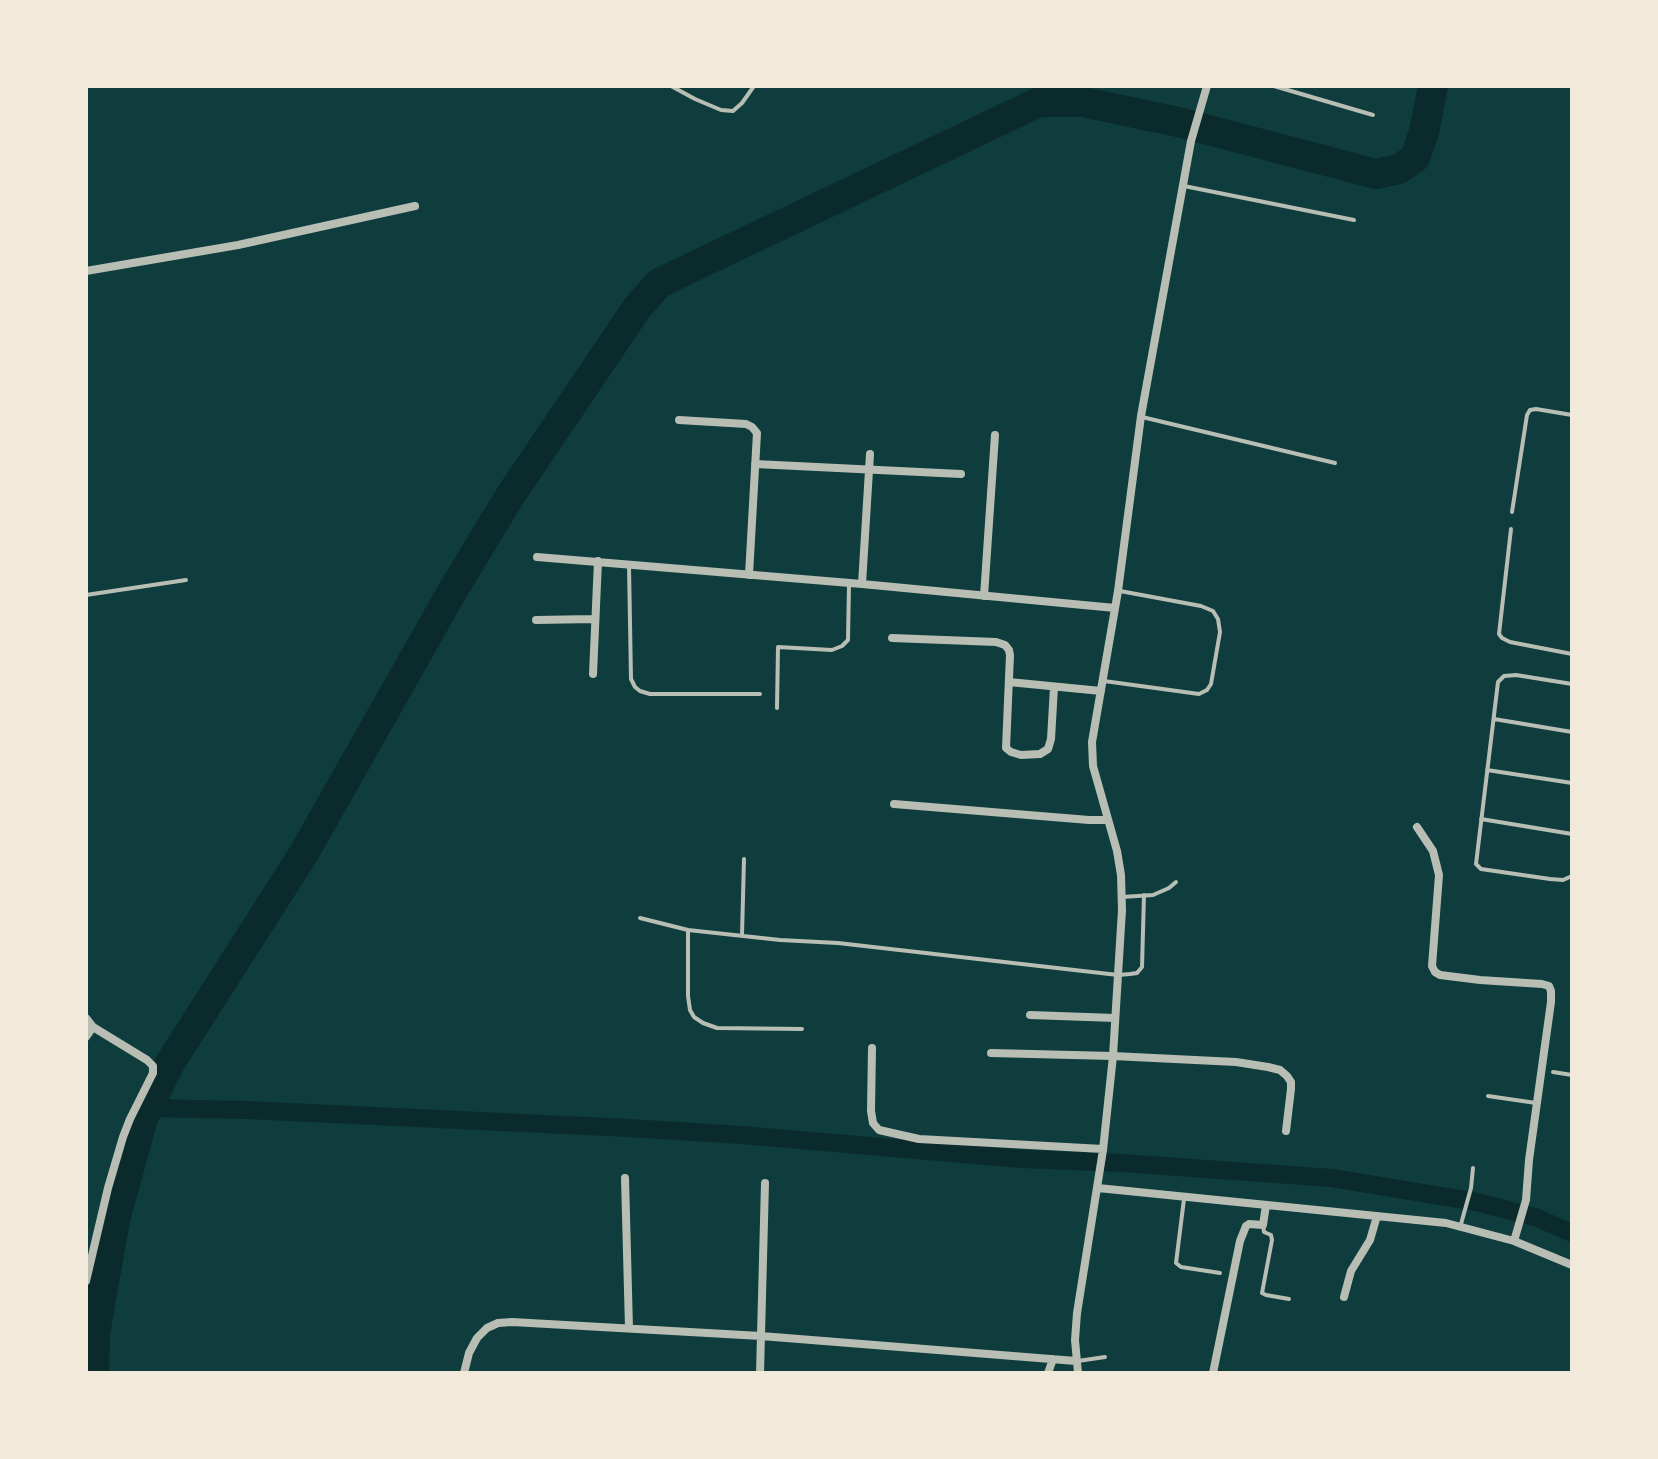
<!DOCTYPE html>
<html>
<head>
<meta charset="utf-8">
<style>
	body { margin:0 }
	#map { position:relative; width:1658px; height:1459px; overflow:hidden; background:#0f3d3e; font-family:"Times New Roman",serif }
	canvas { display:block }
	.frame { position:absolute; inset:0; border:88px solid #f1e9da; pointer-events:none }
</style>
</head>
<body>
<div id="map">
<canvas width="1658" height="1459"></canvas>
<div class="frame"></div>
</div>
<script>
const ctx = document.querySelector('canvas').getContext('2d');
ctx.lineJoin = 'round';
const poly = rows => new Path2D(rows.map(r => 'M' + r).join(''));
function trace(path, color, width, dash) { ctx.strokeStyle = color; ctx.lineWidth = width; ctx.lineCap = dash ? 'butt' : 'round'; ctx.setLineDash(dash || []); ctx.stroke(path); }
trace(poly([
	[149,1108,247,1110,629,1128,741,1135,1022,1159,1122,1163,1332,1178,1477,1202,1535,1217,1572,1233]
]), '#0a2a2b', 18);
trace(poly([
	[94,1373,95,1333,115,1220,143,1118,170,1063,304,853,453,590,510,496,637,308,659,283,1039,102,1083,102,1178,122,1376,174,1399,169,1415,158,1424,132,1433,86]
]), '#0a2a2b', 30);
trace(poly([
	[671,86,695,99,721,110,733,111,742,103,754,86],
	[1274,86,1373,115],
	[1184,186,1354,220],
	[1142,417,1335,463],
	[1512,512,1527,415,1530,410,1536,409,1572,415],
	[1511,529,1499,634,1502,638,1510,642,1572,654],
	[629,566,631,679,635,687,640,691,650,694,760,694],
	[86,595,186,580],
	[1104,681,1199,694,1207,690,1211,684,1220,632,1218,619,1213,611,1201,606,1120,591],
	[1572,684,1516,675,1504,676,1498,682,1476,864,1481,869,1550,879,1563,880,1572,876],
	[777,708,778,647,832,650,842,646,848,640,849,585],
	[1494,719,1572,732],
	[1487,770,1572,783],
	[1481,819,1572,834],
	[1122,897,1153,895,1169,888,1176,882],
	[640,918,688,930,780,940,838,943,1118,975,1130,974,1137,973,1142,967,1144,895],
	[688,930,688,996,690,1010,694,1017,703,1023,717,1028,802,1029],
	[742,935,744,859],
	[1553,1072,1572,1075],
	[1488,1096,1536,1103],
	[1184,1199,1176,1263,1181,1267,1220,1273],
	[1461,1224,1471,1188,1473,1168],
	[1263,1225,1264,1232,1271,1235,1272,1240,1262,1293,1266,1295,1289,1299],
	[1078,1361,1105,1357]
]), '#b8beb3', 4);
trace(poly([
	[86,271,238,245,415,206],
	[679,420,746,424,752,427,757,433,749,575],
	[755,464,961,474],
	[537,557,862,584,1115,608],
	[862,584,870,454],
	[984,596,995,435],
	[536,620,594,619],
	[892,638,996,642,1005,645,1009,650,1010,655,1006,748,1011,752,1021,755,1040,754,1048,749,1051,739,1054,687],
	[593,674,598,561],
	[1009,682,1101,691],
	[894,804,1089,820,1108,820],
	[1417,827,1433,851,1439,875,1432,966,1435,972,1440,975,1480,980,1542,984,1549,986,1551,991,1551,1002,1529,1160,1526,1200,1514,1241],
	[1030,1015,1115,1018],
	[86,1018,93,1027,86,1037],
	[872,1048,871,1111,873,1123,879,1130,919,1139,1103,1149],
	[991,1053,1113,1056,1236,1062,1268,1067,1280,1070,1287,1076,1291,1082,1291,1089,1286,1131],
	[625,1178,629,1328],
	[1098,1188,1446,1223,1514,1241,1572,1265],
	[86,1281,108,1188,123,1137,130,1119,153,1073,153,1066,147,1060,93,1027],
	[1344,1297,1351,1271,1370,1240,1377,1216],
	[464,1373,469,1353,477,1338,487,1328,498,1323,512,1322,761,1336,1076,1361],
	[760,1373,765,1183],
	[1048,1373,1053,1359],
	[1078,1373,1075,1340,1077,1313,1103,1150,1113,1056,1122,910,1121,875,1117,851,1093,766,1092,742,1118,591,1141,416,1191,141,1207,86],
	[1213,1373,1240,1241,1246,1226,1249,1224,1263,1225,1266,1205]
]), '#b8beb3', 8);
</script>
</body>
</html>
